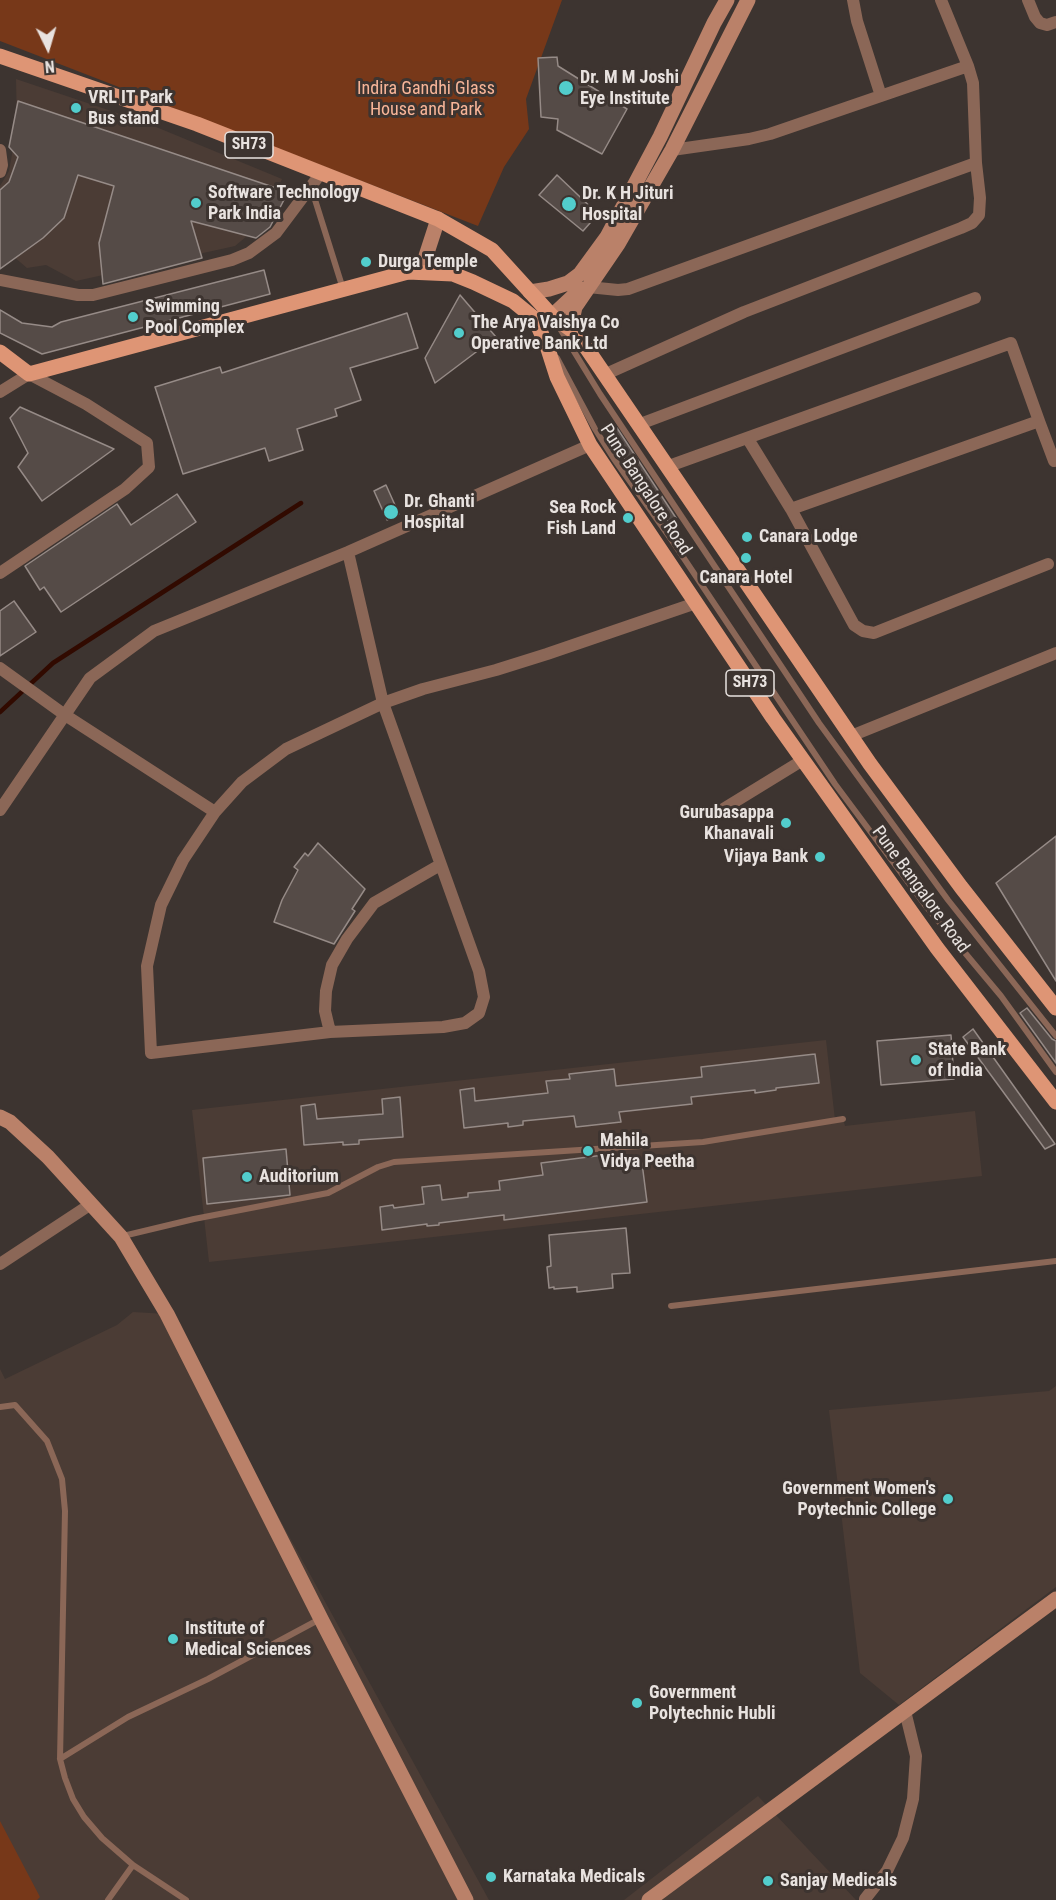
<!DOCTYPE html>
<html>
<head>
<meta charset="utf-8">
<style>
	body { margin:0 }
	#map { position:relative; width:1056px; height:1900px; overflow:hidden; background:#3d3430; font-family:"Roboto Condensed",sans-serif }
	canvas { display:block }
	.north { position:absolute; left:18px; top:18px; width:60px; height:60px; -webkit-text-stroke:4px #3d3430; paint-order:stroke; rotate:175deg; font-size:16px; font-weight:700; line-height:24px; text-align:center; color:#e8e2df }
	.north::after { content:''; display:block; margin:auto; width:21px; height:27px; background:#e8e2df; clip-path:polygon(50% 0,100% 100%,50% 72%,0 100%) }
</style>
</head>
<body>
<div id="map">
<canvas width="1056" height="1900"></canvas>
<div class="north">N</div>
</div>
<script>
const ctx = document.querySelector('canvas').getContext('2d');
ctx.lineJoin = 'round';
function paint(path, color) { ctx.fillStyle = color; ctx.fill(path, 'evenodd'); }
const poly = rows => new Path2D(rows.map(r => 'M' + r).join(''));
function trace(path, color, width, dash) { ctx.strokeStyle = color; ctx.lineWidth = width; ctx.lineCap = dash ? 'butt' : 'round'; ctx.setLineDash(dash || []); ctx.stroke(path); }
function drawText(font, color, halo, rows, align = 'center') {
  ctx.font = font + ' "Roboto Condensed",sans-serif'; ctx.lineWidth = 6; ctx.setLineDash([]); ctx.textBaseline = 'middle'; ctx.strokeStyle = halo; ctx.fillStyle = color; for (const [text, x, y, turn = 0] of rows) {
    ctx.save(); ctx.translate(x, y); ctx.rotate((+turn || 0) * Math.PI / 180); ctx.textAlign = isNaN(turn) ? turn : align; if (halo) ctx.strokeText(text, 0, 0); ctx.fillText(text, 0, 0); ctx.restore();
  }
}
paint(poly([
	[16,79,144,122,282,179,265,221,235,246,76,281,46,265,27,268,0,245,0,186,9,171,17,126],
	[826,1040,835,1120,843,1119,845,1126,975,1111,982,1176,209,1262,192,1110],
	[133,1312,167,1314,489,1900,0,1900,0,1369,5,1379,117,1325],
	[1056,1386,1056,1587,899,1705,860,1673,829,1410,1049,1391],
	[758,1796,856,1900,624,1900]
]), '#4b3c35');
paint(poly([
	[0,0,562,0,526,99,529,129,504,167,478,226,0,41],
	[0,1821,40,1897,37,1900,0,1900]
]), '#773819');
trace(poly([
	[0,712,53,663,301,503]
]), '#310a00', 4.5);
const building = poly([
	[557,57,558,66,627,109,602,154,557,130,558,119,541,117,538,58,557,57],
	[18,101,288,192,270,227,256,238,191,221,202,258,103,284,99,243,114,186,78,175,64,218,43,238,0,269,0,190,9,182,18,157,9,147,18,101],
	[557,175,598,214,583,231,539,195,557,175],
	[264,270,270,294,42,354,0,333,0,310,22,323,52,327,61,322,264,270],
	[460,295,496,337,435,383,425,358,460,295],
	[407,313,418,348,350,368,361,400,335,409,337,416,297,429,303,450,269,461,265,448,183,474,155,387,220,367,222,373,407,313],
	[20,407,114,449,42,501,18,467,28,453,10,418,20,407],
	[617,428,676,518,669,523,608,434,617,428],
	[386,485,399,514,387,520,374,491,386,485],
	[177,494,196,522,61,612,44,587,40,590,25,566,117,504,131,525,177,494],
	[14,601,36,632,0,656,0,611,14,601],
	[1056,836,1056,981,996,883,1056,836],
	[318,843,365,889,352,909,355,911,334,944,274,922,282,900,298,870,294,867,305,853,308,856,318,843],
	[1027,1008,1052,1039,1056,1041,1056,1063,1020,1013,1027,1008],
	[973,1029,1055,1144,1045,1149,963,1037,973,1029],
	[951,1035,954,1079,881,1085,877,1041,951,1035],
	[815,1054,819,1083,776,1088,776,1090,755,1093,755,1090,691,1097,692,1104,619,1112,621,1122,576,1127,574,1116,523,1121,523,1125,508,1127,508,1123,464,1128,460,1090,474,1088,475,1101,548,1093,546,1081,570,1079,569,1074,614,1069,616,1086,702,1077,701,1067,815,1054],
	[400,1097,403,1137,359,1140,359,1144,343,1145,343,1142,304,1145,301,1106,315,1104,317,1119,383,1114,382,1099,400,1097],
	[286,1149,290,1195,207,1204,203,1158,286,1149],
	[604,1155,606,1167,642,1163,647,1202,504,1220,504,1215,439,1223,439,1225,427,1226,427,1224,382,1230,380,1207,393,1205,394,1208,424,1204,422,1187,440,1185,442,1200,468,1197,468,1193,500,1190,499,1181,543,1175,541,1163,604,1155],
	[626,1228,630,1273,612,1274,613,1288,577,1292,577,1287,554,1289,554,1287,549,1288,547,1267,551,1266,549,1235,626,1228]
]);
paint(building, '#554b47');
trace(building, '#968b87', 1.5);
trace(poly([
	[311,187,343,289],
	[559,327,600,394,819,723,948,900,1056,1036],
	[557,358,595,429,614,459,673,542,835,784,925,905,1001,996,1056,1072],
	[123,1236,194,1219,328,1193,378,1167,394,1162,703,1142,843,1119],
	[671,1306,1056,1261],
	[0,1407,15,1405,47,1441,62,1479,65,1511,60,1759,65,1778,73,1799,84,1817,102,1838,133,1865,186,1900],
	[60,1759,128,1717,208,1679,320,1619],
	[108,1900,133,1865]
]), '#8b6757', 6);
trace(poly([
	[853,0,857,21,881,96],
	[1028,0,1035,17,1040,23,1047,25,1056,22],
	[0,150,2,165,0,172],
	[672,150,749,139,770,134,968,66],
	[0,280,78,295,93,295,232,260,249,253,276,233,321,173],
	[588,287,618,290,628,289,976,163],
	[606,374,744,312,961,228,972,223,979,215,980,198,976,163,973,83,968,66,941,0],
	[0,392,29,374,86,404,147,443,149,467,125,489,0,573],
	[640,424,975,298],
	[748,439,791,509,1039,421,1054,461,1056,460],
	[669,466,1011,343,1039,421],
	[791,509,854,625,863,631,874,633,1048,564],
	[348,552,383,703,479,971,484,997,479,1013,465,1023,443,1027,330,1032,151,1053,147,966,161,905,183,860,215,812,242,782,286,749,383,703,423,689,496,670,547,654,696,603],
	[0,668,65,715,215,812],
	[851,736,1056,653],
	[0,810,90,678,154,631,348,552,590,445],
	[715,814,803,760],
	[330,1032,325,1011,326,991,332,965,347,939,374,903,440,865],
	[0,1264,91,1204],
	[865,1899,887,1871,903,1838,913,1799,916,1756,905,1711]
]), '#8b6757', 12);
trace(poly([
	[408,272,424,262,438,219],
	[530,292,549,289,568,283,580,274,607,237,660,137,714,23,727,0],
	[541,318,552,316,581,289],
	[577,334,573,324,573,316,575,307,618,244,672,150,748,0],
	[0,1117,10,1122,48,1157,121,1237,167,1314,321,1619,466,1900],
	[649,1900,1056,1599]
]), '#ba8169', 15);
trace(poly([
	[0,56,197,124,438,219,492,250,552,316,577,334,870,764,961,887,1056,1008],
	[0,352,29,374,408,272,453,274,473,282,513,301,535,319,548,349,557,377,590,445,773,718,937,948,1056,1102]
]), '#de9575', 15);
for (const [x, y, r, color] of [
	[566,88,8,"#52cdcc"],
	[76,108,6,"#52cdcc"],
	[196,203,6,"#52cdcc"],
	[569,204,8,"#52cdcc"],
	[366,262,6,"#52cdcc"],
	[133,317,6,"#52cdcc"],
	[459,333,6,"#52cdcc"],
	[391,512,8,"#52cdcc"],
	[628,518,6,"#52cdcc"],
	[747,537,6,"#52cdcc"],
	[746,558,6,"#52cdcc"],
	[786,823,6,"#52cdcc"],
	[820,857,6,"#52cdcc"],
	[916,1060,6,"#52cdcc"],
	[588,1151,6,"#52cdcc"],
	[247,1177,6,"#52cdcc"],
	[948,1499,6,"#52cdcc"],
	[173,1639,6,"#52cdcc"],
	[637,1703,6,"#52cdcc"],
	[491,1877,6,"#52cdcc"],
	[768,1881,6,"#52cdcc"]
]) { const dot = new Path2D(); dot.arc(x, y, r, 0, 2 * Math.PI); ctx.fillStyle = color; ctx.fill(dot); trace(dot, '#3d3430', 2); }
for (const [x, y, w] of [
	[249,145,48],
	[750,683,48]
]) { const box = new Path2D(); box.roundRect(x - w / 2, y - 13, w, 26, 4.5); ctx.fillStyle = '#3d3430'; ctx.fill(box); trace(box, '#e8e2df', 1.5); }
drawText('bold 16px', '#e8e2df', null, [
	["SH73",249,145],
	["SH73",750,683]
]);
drawText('bold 18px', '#e8e2df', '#3d3430', [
	["Dr. M M Joshi",580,78],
	["Eye Institute",580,99],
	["VRL IT Park",88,98],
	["Bus stand",88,119],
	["Software Technology",208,193],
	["Park India",208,214],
	["Dr. K H Jituri",582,194],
	["Hospital",582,215],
	["Durga Temple",378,262],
	["Swimming",145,307],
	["Pool Complex",145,328],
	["The Arya Vaishya Co",471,323],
	["Operative Bank Ltd",471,344],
	["Dr. Ghanti",404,502],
	["Hospital",404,523],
	["Sea Rock",616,508,"right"],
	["Fish Land",616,529,"right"],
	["Canara Lodge",759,537],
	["Canara Hotel",746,578,"center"],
	["Gurubasappa",774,813,"right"],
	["Khanavali",774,834,"right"],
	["Vijaya Bank",808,857,"right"],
	["State Bank",928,1050],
	["of India",928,1071],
	["Mahila",600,1141],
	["Vidya Peetha",600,1162],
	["Auditorium",259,1177],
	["Government Women's",936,1489,"right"],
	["Poytechnic College",936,1510,"right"],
	["Institute of",185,1629],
	["Medical Sciences",185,1650],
	["Government",649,1693],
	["Polytechnic Hubli",649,1714],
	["Karnataka Medicals",503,1877],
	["Sanjay Medicals",780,1881]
], 'left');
drawText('18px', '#f8b598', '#3d3430', [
	["Indira Gandhi Glass",426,89],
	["House and Park",426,110]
]);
drawText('18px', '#e8e2df', '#3d3430', [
	["Pune Bangalore Road",645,490,57],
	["Pune Bangalore Road",920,890,54]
]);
</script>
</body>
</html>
